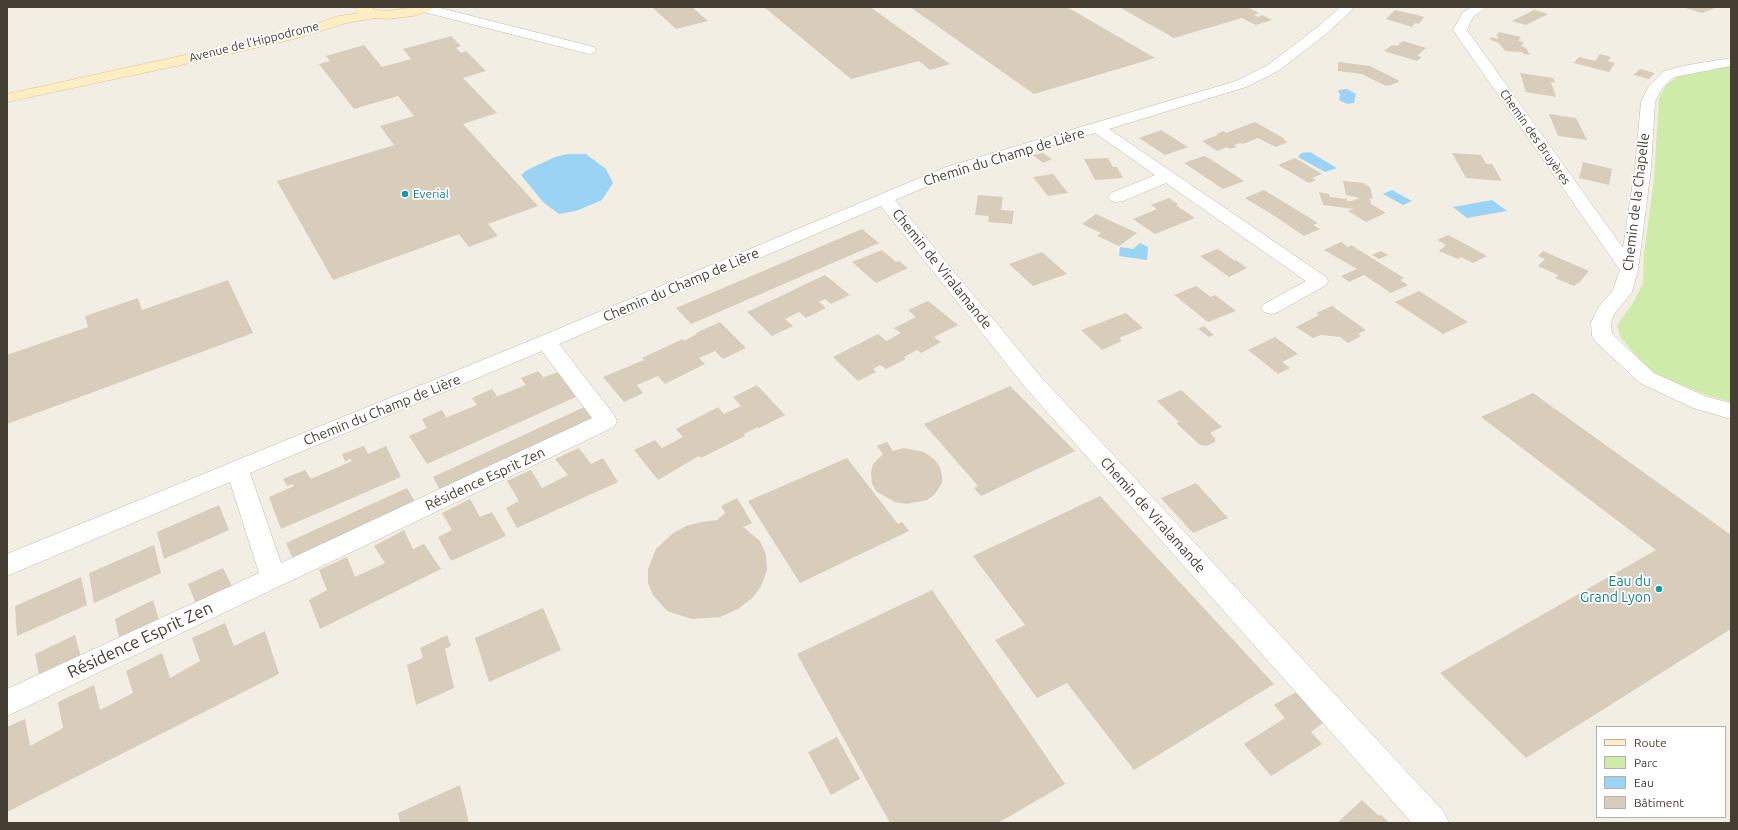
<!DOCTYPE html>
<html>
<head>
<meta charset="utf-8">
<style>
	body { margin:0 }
	#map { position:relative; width:1738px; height:830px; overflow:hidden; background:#f3eee4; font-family:Ubuntu,sans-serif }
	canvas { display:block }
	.frame { position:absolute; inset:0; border:8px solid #453e33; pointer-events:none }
	.legend { position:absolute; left:1596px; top:726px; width:130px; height:92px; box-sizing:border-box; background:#fff; border:1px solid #b5b2ad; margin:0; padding:5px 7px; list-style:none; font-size:12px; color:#453e33 }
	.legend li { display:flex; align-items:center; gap:8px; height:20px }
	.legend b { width:20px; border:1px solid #b5b2ad }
</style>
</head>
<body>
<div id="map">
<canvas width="1738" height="830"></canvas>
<div class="frame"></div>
<ul class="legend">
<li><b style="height:5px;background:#ffeec2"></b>Route</li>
<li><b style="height:11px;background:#cfeba9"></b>Parc</li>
<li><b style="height:11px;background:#9bd3f5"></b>Eau</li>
<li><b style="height:11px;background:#d8ccbb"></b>Bâtiment</li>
</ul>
</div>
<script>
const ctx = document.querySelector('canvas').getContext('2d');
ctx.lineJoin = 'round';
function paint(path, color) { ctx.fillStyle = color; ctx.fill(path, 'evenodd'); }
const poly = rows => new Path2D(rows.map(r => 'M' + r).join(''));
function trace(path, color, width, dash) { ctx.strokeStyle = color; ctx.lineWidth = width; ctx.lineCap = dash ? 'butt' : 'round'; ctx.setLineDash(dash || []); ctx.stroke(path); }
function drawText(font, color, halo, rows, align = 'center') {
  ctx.font = font + ' Ubuntu,sans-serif'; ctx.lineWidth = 3.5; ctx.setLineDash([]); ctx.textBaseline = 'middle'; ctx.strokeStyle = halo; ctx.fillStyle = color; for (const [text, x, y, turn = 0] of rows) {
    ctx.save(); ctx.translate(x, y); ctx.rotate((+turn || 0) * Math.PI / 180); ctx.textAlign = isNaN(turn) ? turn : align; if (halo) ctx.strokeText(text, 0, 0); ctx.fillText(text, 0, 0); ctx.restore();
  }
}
paint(poly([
	[1731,66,1731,402,1709,396,1659,376,1647,368,1621,338,1617,325,1633,303,1643,283,1644,254,1654,179,1659,98,1666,85,1677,77]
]), '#cfeba9');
paint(poly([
	[1347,89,1356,94,1354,103,1347,104,1339,100,1340,95,1338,90],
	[1310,152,1337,168,1325,172,1298,157,1301,153],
	[567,154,586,154,606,169,613,183,602,200,576,211,559,214,543,202,521,175,527,170,555,157],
	[1392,190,1412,201,1403,205,1383,194],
	[1492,200,1507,211,1467,218,1453,207],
	[1140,243,1148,247,1147,260,1119,256,1120,247,1133,249]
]), '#9bd3f5');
paint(poly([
	[658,7,692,7,708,21,676,29,653,8],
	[764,7,870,7,950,64,930,70,919,61,851,79],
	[910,7,1067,7,1155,58,1034,94],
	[1119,7,1247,7,1259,13,1254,15,1258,17,1262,15,1272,20,1256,25,1242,18,1174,38],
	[1682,7,1718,7,1702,13],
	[1395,10,1421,16,1424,17,1419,24,1415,23,1412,27,1386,19],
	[1534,10,1548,14,1526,25,1512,21],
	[1499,32,1521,37,1518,41,1524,42,1521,46,1526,48,1530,55,1524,54,1522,52,1505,51,1499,43,1490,40,1491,37,1497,39,1499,37,1496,36],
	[451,36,461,46,456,48,461,53,466,51,486,71,463,78,497,113,463,124,538,206,488,224,498,236,469,247,459,234,333,280,277,181,394,145,380,126,414,116,398,96,354,109,319,64,330,61,326,56,364,45,382,67,411,59,403,49],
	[1403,41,1426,48,1417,56,1422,57,1417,61,1384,51,1392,45,1397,46],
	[1600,54,1611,57,1608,61,1615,63,1609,72,1574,63,1579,57,1595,61],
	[1338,62,1370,66,1398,80,1399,82,1388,86,1384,85,1362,74,1338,71],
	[1640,69,1655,73,1649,79,1633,75],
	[1520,73,1553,78,1555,83,1551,82,1556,97,1526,92],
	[1549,114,1576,118,1587,140,1558,136],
	[1255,122,1285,139,1283,140,1288,142,1276,147,1258,138,1243,144,1240,143,1234,145,1237,147,1230,149,1227,147,1217,151,1202,141,1218,135,1216,134,1224,131,1226,133],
	[1161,130,1180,142,1188,147,1165,155,1139,138],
	[1043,153,1052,159,1043,163,1033,155],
	[1452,153,1481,155,1486,164,1492,164,1502,181,1466,178],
	[1204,156,1212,160,1244,181,1223,189,1184,163],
	[1108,158,1113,167,1117,167,1123,178,1095,180,1084,159],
	[1295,158,1312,168,1322,174,1312,178,1316,180,1309,183,1278,165],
	[1583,162,1612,169,1609,185,1579,178],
	[1053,174,1068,193,1048,196,1033,177],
	[1343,181,1363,183,1370,187,1373,199,1370,198,1371,204,1386,213,1366,222,1348,211,1354,209,1323,205,1319,192,1329,194,1330,197,1347,199,1347,201,1352,201,1360,198,1346,195],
	[1264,190,1318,223,1313,225,1320,229,1304,236,1273,215,1245,198],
	[978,195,1003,197,1001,210,1014,211,1012,224,988,222,989,216,975,215],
	[1169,198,1178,204,1176,205,1195,218,1155,234,1133,219,1157,209,1151,205],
	[1096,214,1137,233,1119,246,1097,236,1101,233,1082,224],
	[862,229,879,243,691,324,676,308],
	[1448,235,1469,246,1487,256,1473,263,1461,257,1458,259,1439,251,1446,245,1437,240],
	[1341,242,1348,247,1351,245,1404,278,1400,280,1408,285,1391,293,1364,275,1349,282,1341,276,1357,269,1324,250],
	[1218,249,1235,261,1236,260,1247,268,1229,277,1200,256],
	[882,250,896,262,899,261,908,268,876,283,852,262],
	[1381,251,1388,255,1379,259,1372,255],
	[1543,251,1589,271,1578,284,1577,283,1574,286,1555,278,1558,275,1538,266,1545,259,1538,256],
	[1042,252,1067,274,1033,286,1009,264],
	[825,275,850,295,831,304,825,299,819,302,826,308,806,318,799,312,785,319,793,326,772,336,747,312],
	[228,280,253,333,7,424,7,355,88,327,85,316,138,298,142,310],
	[1196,286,1211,297,1215,295,1236,311,1208,322,1174,295],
	[1419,291,1468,322,1443,334,1395,302],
	[928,301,958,325,934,337,941,342,921,353,917,350,904,357,906,359,886,369,880,365,873,369,876,372,858,381,833,357,878,334,886,341,901,333,894,328,916,317,908,310],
	[1332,306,1366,330,1358,334,1361,336,1348,343,1340,337,1321,335,1313,338,1296,327,1319,315,1316,313],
	[1126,313,1143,328,1119,338,1122,341,1102,350,1081,330],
	[720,322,746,348,723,359,715,351,699,358,705,364,665,384,658,376,637,385,643,393,624,402,603,377,644,360,642,358,683,339,684,341,697,334,696,333],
	[1204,326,1214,335,1209,337,1198,329],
	[1275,337,1298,354,1282,362,1290,368,1278,374,1248,350],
	[538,371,543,377,539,379,561,371,578,396,427,464,409,436,427,428,422,419,442,410,446,417,440,420,477,405,472,398,492,389,497,396,491,399,526,385,521,378],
	[757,385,785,415,759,428,758,427,744,434,745,436,701,458,699,456,658,480,634,450,655,440,662,448,683,437,676,429,718,407,724,414,741,406,733,397],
	[1010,386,1075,451,981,496,974,488,978,486,924,424],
	[1181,390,1222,427,1210,433,1215,438,1215,442,1206,446,1200,445,1176,423,1179,422,1157,401],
	[1533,393,1731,535,1731,629,1526,758,1440,673,1656,550,1481,417],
	[584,407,594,418,440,490,433,477],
	[887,442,893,451,904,448,924,452,935,460,940,467,942,476,942,483,935,494,927,500,906,504,895,502,877,492,872,484,871,472,873,464,883,454,877,446],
	[364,446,368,454,386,446,401,477,281,529,269,497,294,486,292,484,287,486,283,479,305,470,311,479,352,461,350,459,345,462,342,454],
	[579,448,591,464,603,458,618,482,517,528,506,508,519,501,507,481,531,470,542,488,568,475,555,459],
	[847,458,898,524,902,522,909,531,800,583,748,501],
	[1196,483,1228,518,1193,533,1161,498],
	[407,488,415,502,293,559,286,543],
	[1100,496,1274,684,1134,770,1067,683,1037,698,995,640,1025,625,973,556],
	[737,498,752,523,743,527,760,541,766,555,767,570,762,584,758,591,752,598,738,609,720,617,692,619,667,611,653,595,648,583,648,569,656,549,672,534,686,526,701,522,717,520,725,513,721,506],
	[470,499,480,517,492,512,506,536,451,561,438,537,452,530,442,513],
	[219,505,229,530,164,559,157,532],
	[404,530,413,549,424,544,441,569,320,629,309,600,327,590,319,570,347,557,355,577,385,563,374,546],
	[154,545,161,573,94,603,89,573],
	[223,568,232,586,196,604,188,584],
	[81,577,87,605,17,636,15,606],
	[932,590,1065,784,998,823,890,823,797,654],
	[153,600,159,620,119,637,115,619],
	[543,608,561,650,489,682,475,638],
	[225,623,234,646,265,631,279,674,7,812,7,727,25,719,30,746,63,728,58,702,94,685,100,710,133,693,126,671,162,653,170,678,200,661,192,638],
	[75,635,81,657,39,675,35,654],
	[447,635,451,646,445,649,454,688,416,705,407,665,423,658,420,648],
	[1296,692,1323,723,1311,732,1322,744,1271,776,1244,744,1285,718,1274,705],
	[837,737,860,779,831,795,808,752],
	[460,785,469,823,400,823,398,813],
	[1362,800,1379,816,1381,815,1390,823,1337,823]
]), '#d8ccbb');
const minor = poly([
	[419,7,436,7,594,47,596,50,594,53,589,54,420,11,419,7],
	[1341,7,1355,7,1325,35,1278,71,1246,87,1109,129,1326,277,1328,281,1326,285,1278,312,1271,314,1264,312,1261,308,1264,304,1306,281,1166,183,1123,201,1117,202,1111,201,1108,197,1111,193,1155,175,1095,133,958,173,895,200,1041,377,1444,812,1449,823,1412,823,1025,387,881,206,559,344,614,415,617,421,614,427,7,716,7,689,259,573,230,482,7,576,7,554,539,337,946,167,1236,81,1268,65,1315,29,1341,7],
	[542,351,592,418,281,563,250,473,542,351],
	[1472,7,1487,7,1473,17,1467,30,1623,248,1635,168,1641,102,1649,86,1664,71,1688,65,1731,58,1731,66,1674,77,1662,88,1655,102,1651,168,1638,270,1632,292,1614,314,1611,323,1612,334,1654,373,1707,397,1731,403,1731,419,1693,408,1640,383,1595,341,1592,336,1591,323,1598,308,1613,290,1620,270,1453,30,1463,12,1472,7]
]);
const secondary = poly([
	[356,7,368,7,377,10,387,11,415,7,433,7,432,10,413,16,387,19,375,18,346,23,298,38,190,63,7,102,7,94,294,31,339,16,359,13,355,9,356,7]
]);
trace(minor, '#c2b8a9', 1);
trace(secondary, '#dac492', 1);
paint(minor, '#fff');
paint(secondary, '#ffeec2');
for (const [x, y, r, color] of [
	[405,194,4,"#0f9aa8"],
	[1659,589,4,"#0f9aa8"]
]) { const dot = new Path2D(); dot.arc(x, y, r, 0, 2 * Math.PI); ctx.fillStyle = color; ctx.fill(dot); trace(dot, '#fff', 1.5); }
drawText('12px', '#453e33', '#fff', [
	["Avenue de l'Hippodrome",254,42,-14],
	["Chemin des Bruyères",1535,137,55]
]);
drawText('12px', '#0d838f', '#fff', [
	["Everial",413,194]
], 'left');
drawText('14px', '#453e33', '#fff', [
	["Chemin du Champ de Lière",1004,157,-17],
	["Chemin de la Chapelle",1636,202,-83],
	["Chemin de Viralamande",942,269,51],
	["Chemin du Champ de Lière",681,285,-23],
	["Chemin du Champ de Lière",382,410,-22],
	["Résidence Esprit Zen",485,479,-25],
	["Chemin de Viralamande",1153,515,48]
]);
drawText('14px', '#0d838f', '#fff', [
	["Eau du",1651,581],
	["Grand Lyon",1651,597]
], 'right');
drawText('17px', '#453e33', '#fff', [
	["Résidence Esprit Zen",140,640,-25]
]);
</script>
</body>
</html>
